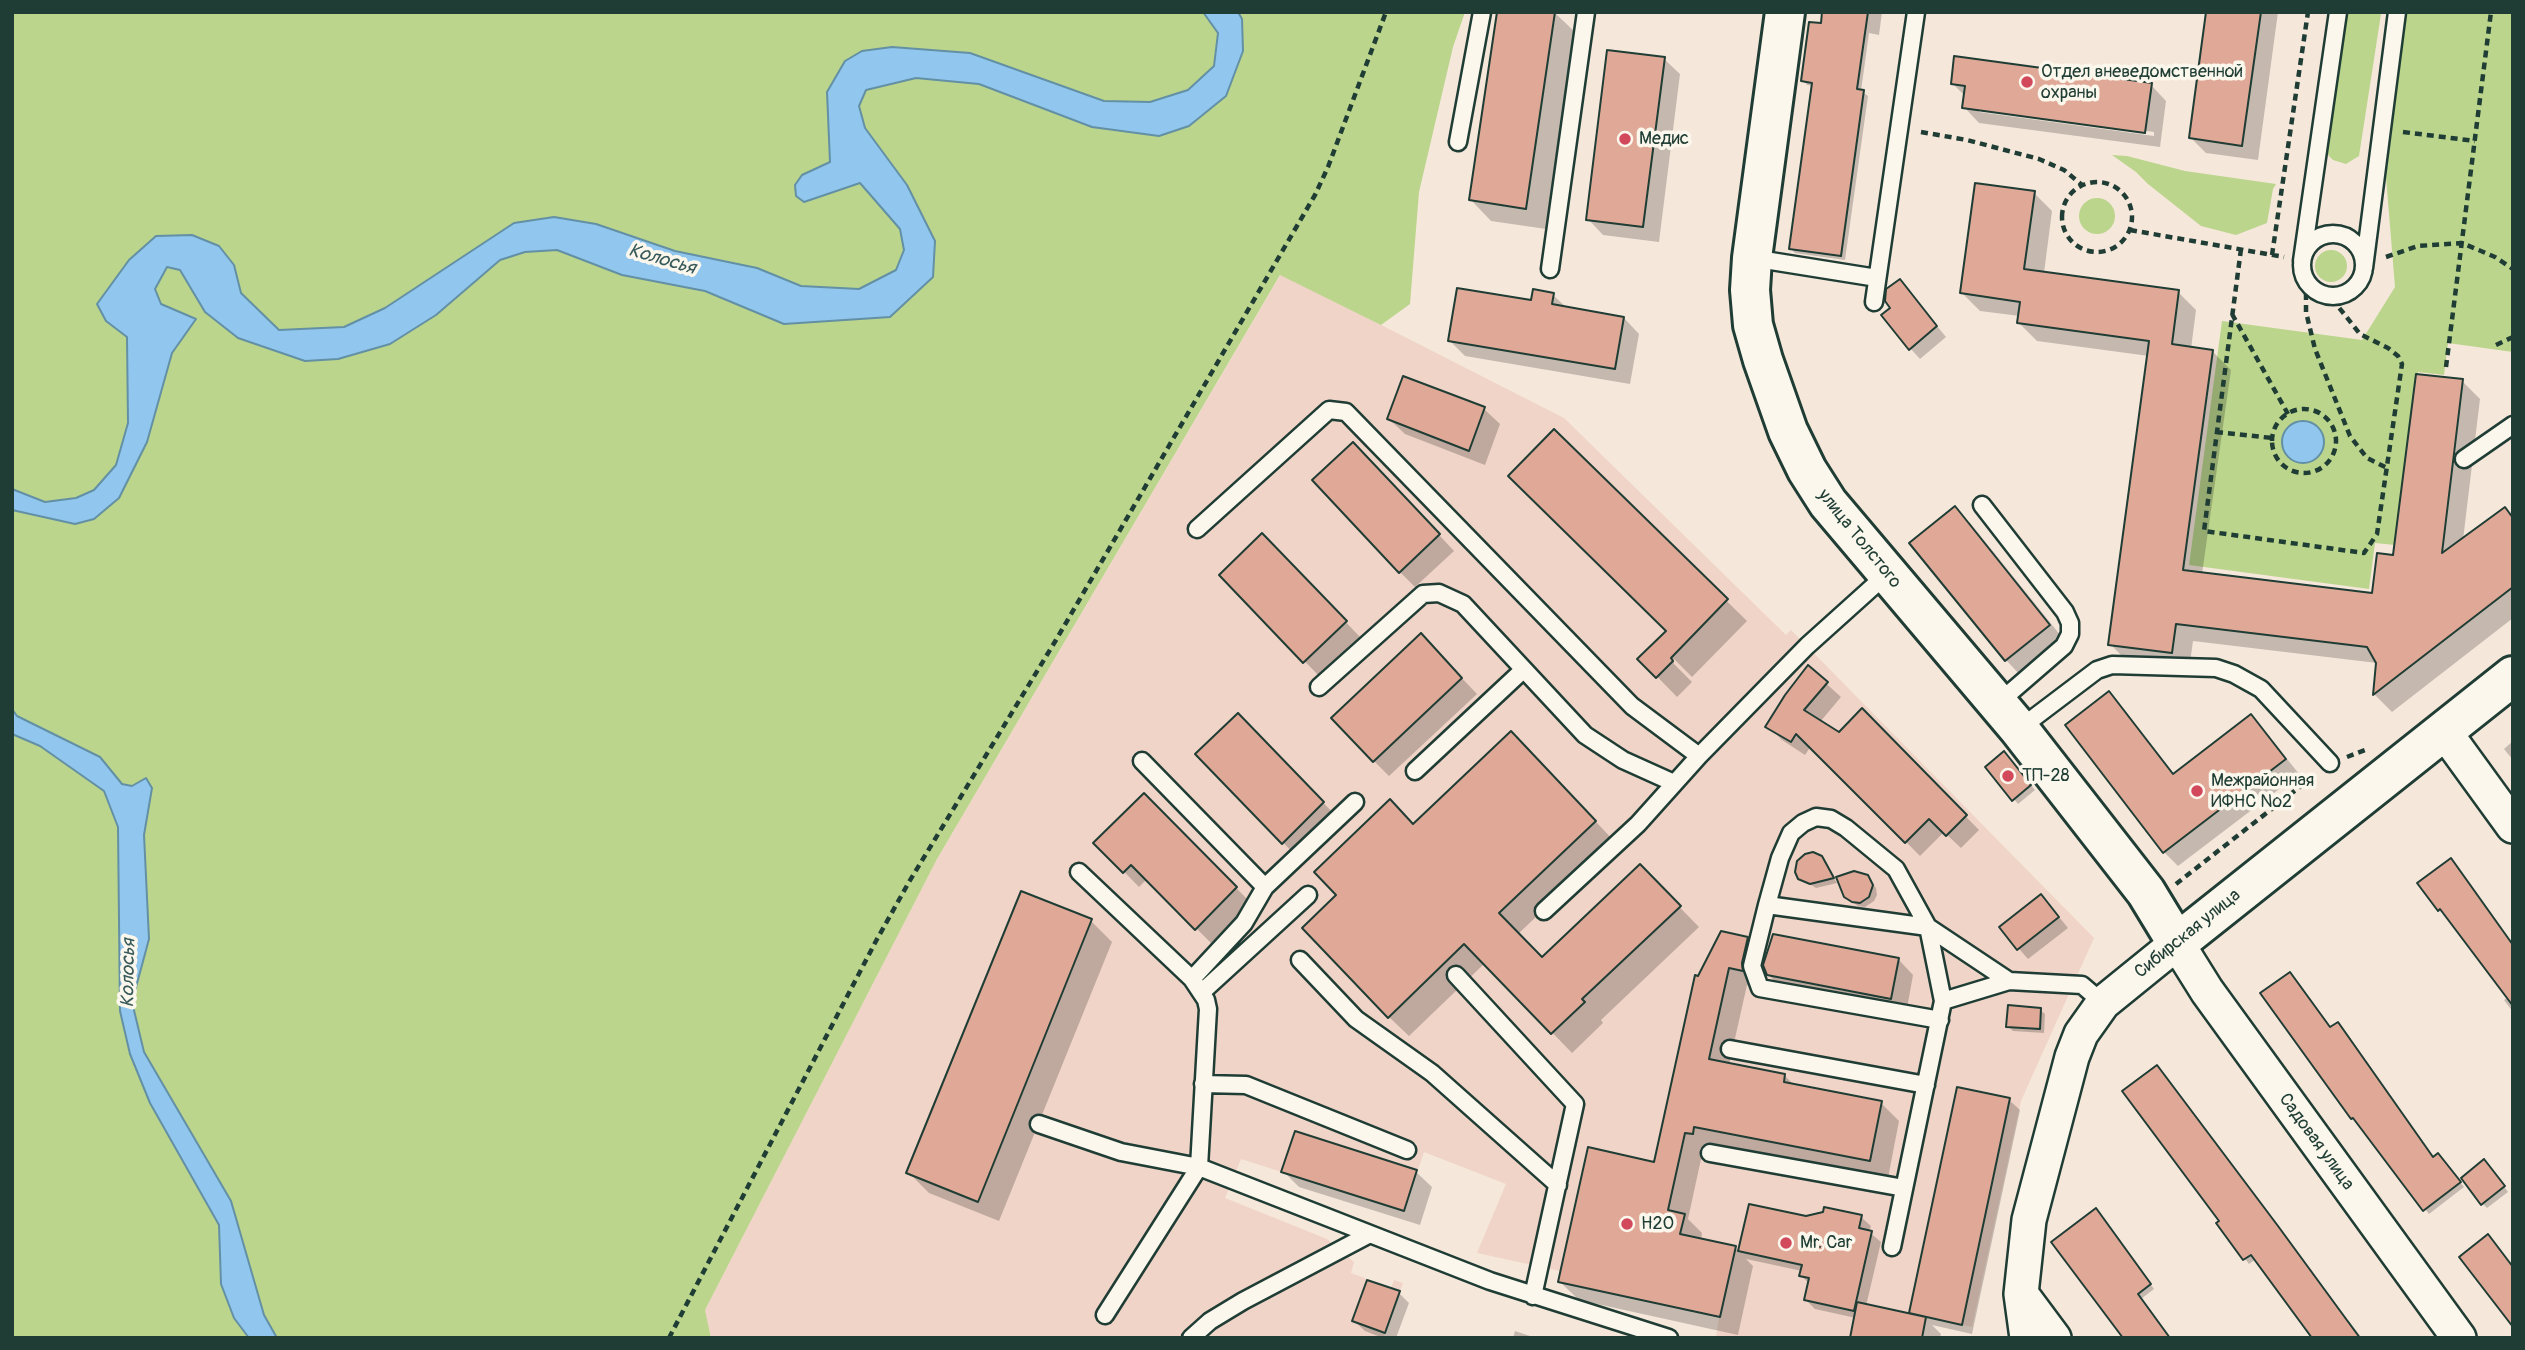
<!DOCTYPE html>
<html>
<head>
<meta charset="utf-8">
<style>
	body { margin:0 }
	#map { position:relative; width:2525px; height:1350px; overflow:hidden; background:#f6e7db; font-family:Pangolin,sans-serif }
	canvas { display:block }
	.frame { position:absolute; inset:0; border:14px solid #1f3d34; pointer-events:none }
</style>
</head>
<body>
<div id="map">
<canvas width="2525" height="1350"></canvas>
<div class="frame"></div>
</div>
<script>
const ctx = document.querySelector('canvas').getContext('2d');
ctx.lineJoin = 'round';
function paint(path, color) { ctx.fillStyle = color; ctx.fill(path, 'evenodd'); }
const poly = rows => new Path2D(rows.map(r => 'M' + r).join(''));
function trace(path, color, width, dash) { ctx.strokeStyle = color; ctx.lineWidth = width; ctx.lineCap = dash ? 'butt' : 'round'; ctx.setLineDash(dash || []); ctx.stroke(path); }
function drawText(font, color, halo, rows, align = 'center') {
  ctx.font = font + ' Pangolin,sans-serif'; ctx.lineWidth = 7; ctx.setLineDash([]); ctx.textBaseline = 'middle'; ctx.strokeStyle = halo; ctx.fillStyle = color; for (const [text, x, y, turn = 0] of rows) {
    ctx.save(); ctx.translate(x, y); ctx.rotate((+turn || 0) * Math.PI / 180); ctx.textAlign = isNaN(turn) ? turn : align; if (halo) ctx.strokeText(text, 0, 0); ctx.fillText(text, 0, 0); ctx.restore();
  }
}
paint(poly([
	[1281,274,1564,418,1786,635,1791,630,2094,938,2021,1101,1972,1327,1927,1317,1922,1338,1716,1337,1719,1317,1558,1282,1560,1271,1477,1253,1506,1184,1424,1152,1404,1211,1241,1159,1225,1198,1327,1239,1354,1262,1351,1273,1391,1288,1394,1280,1403,1283,1383,1338,711,1338,705,1310,937,859]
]), '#efd4c7');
paint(poly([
	[12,12,1203,12,1218,33,1214,66,1188,90,1150,102,1104,101,970,53,827,92,830,162,802,175,795,185,796,196,804,202,860,183,900,229,904,250,896,270,859,289,801,286,757,268,675,251,596,224,554,217,385,308,343,327,279,330,241,293,234,265,192,235,106,321,127,336,128,423,116,465,94,490,76,498,45,502,12,489],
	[1238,12,1465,12,1453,47,1419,192,1410,304,1381,325,1280,275,937,859,705,1310,711,1338,277,1338,264,1315,231,1201,144,1052,132,1001,149,939,144,835,152,788,122,784,100,757,17,716,12,709,12,510,75,524,147,442,172,353,195,319,161,304,155,289,167,267,180,270,205,312,238,338,390,344,436,315,500,260,525,252,557,250,622,275,705,291,784,324,933,277,907,185,865,128,859,106,866,89,916,78,979,84,1092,127,1189,126,1242,19],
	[2344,12,2381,14,2359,156,2346,164,2333,160,2325,152],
	[2407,12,2513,12,2513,352,2448,343,2444,375,2418,372,2395,545,2375,543,2369,589,2189,565,2222,321,2362,340,2395,287,2386,177],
	[2112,155,2127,156,2185,171,2276,184,2273,189,2267,223,2236,235,2201,226,2148,184,2136,172],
	'2079 216a18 18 0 1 1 36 0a18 18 0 1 1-36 0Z',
	'2315 266a16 16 0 1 1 32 0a16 16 0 1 1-32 0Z',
	[12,734,40,746,104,791,118,827,120,1011,130,1054,150,1103,219,1225,221,1284,234,1318,249,1338,12,1338]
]), '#bbd58c');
const water = poly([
	[1203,12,1238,12,1242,19,1243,51,1226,96,1189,126,1159,136,1092,127,979,84,916,78,866,90,859,106,865,128,907,185,935,241,933,277,890,317,784,324,705,291,622,275,557,250,525,252,500,260,436,315,390,344,338,359,305,361,238,338,205,312,180,270,167,267,155,289,161,304,196,319,172,353,147,442,119,498,94,519,75,524,12,510,12,489,45,502,76,498,94,490,116,465,128,423,127,337,106,321,97,304,129,260,156,236,192,235,219,246,234,265,241,293,279,330,344,327,385,308,514,223,554,217,596,224,675,251,757,268,801,286,859,289,896,270,904,250,900,229,860,183,804,202,796,196,795,185,802,175,830,162,827,92,845,61,862,51,892,47,970,53,1104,101,1150,102,1188,90,1214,66,1218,33,1203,12],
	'2282 442a21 21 0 1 1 42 0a21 21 0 1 1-42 0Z',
	[12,709,17,716,100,757,122,784,132,786,146,778,152,788,144,835,149,939,132,1002,144,1052,231,1201,264,1315,277,1338,249,1338,234,1318,221,1284,219,1225,150,1103,130,1054,120,1011,118,827,104,791,40,746,12,734,12,709]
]);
paint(water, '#91c7ef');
trace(water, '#6390a4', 2);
paint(poly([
	[1824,12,1882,12,1879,35,1869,33,1861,91,1868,96,1845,260,1795,253,1791,249,1814,86,1807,85,1803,80,1822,25],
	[2208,12,2278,12,2258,160,2206,153,2191,138],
	[1555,13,1576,33,1546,229,1491,221,1471,200],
	[1664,59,1680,74,1659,242,1603,235,1588,219],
	[1952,83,2151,85,2166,101,2160,147,1979,123,1964,107,1965,96],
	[1979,108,2154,132,2154,136,1979,112],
	[2034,193,2052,211,2044,273,2178,292,2196,310,2191,349,2213,352,2231,370,2202,574,2373,595,2395,557,2462,381,2480,399,2463,540,2505,509,2513,517,2513,618,2392,712,2374,694,2377,663,2193,641,2189,670,2128,662,2110,644,2149,356,2037,341,2019,323,2020,316,1980,311,1962,293],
	[1900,281,1946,337,1920,359,1910,348,1893,308],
	[1553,295,1567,308,1624,318,1639,334,1630,384,1465,356,1449,340],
	[1404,378,1484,409,1500,424,1485,465,1405,434,1389,419],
	[1554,431,1747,621,1692,677,1674,659,1674,664,1692,682,1677,697,1640,659,1668,631],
	[1369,460,1454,551,1415,587,1400,572],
	[1955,508,1971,524,2065,641,2021,676,2006,660],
	[1262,535,1361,638,1320,677,1221,575],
	[1436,651,1477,694,1389,776,1374,761],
	[1809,668,1841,697,1820,722,1839,734,1862,711,1979,830,1961,848,1944,832,1920,856,1811,746,1805,755,1782,740,1768,726],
	[2109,694,2123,708,2175,775,2251,716,2265,731,2299,774,2178,866,2164,852],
	[1238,715,1339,819,1298,858,1197,754],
	[2513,741,2513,760,2504,749],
	[1531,753,1615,842,1518,934,1542,959,1640,867,1699,927,1601,1020,1603,1023,1572,1053,1485,963,1409,1036,1389,1017,1414,826],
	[2008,758,2035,790,2018,804,2014,799],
	[1144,795,1251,903,1211,943,1147,879,1139,887,1096,843],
	[1821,858,1837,883,1816,888,1800,878],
	[1867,876,1876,888,1877,895,1874,901,1865,907,1858,906,1851,901],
	[2420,883,2513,947,2513,1012,2504,1000,2508,997,2445,913,2444,914,2439,910],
	[1021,893,1091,921,1112,942,999,1221,929,1193,908,1172],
	[2051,907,2068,928,2028,959,2001,928],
	[1747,939,1767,958,1898,959,1913,975,1906,1014,1784,991,1768,974,1764,963,1760,988,1747,985,1729,1065,1784,1075,1795,1086,1881,1103,1899,1121,1888,1178,1712,1145,1711,1152,1703,1150,1688,1219,1702,1233,1701,1240,1735,1248,1740,1253,1750,1206,1806,1218,1861,1217,1871,1226,1869,1232,1881,1242,1866,1306,1915,1316,1911,1313,2009,1100,2020,1110,1972,1334,1932,1325,1941,1334,1940,1338,1851,1338,1856,1318,1815,1309,1806,1300,1809,1283,1801,1276,1802,1271,1746,1259,1753,1266,1738,1335,1579,1300,1560,1282,1656,1164,1698,978],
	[2262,994,2331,1029,2434,1158,2442,1159,2464,1187,2429,1214,2359,1122,2353,1118],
	[2040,1010,2045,1014,2044,1033,2013,1031,2008,1026],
	[1296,1133,1416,1172,1432,1187,1420,1225,1299,1187,1283,1171],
	[2489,1166,2508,1192,2487,1208,2482,1203],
	[2100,1215,2154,1289,2141,1299,2125,1338],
	[2218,1224,2349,1321,2362,1338,2317,1338,2256,1259,2249,1264],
	[1399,1293,1409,1303,1396,1338,1383,1338,1365,1331,1354,1321],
	[1515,1331,1536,1338,1513,1338]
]), '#0003');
const building = poly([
	[1497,12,1555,12,1526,209,1469,200,1497,12],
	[1822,12,1868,12,1857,89,1864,90,1841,256,1789,249,1812,83,1801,81,1809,22,1821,23,1822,12],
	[2206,12,2261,12,2242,146,2189,138,2206,12],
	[1607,50,1665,57,1643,227,1586,220,1607,50],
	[1954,56,2152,83,2145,133,1962,108,1965,86,1951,84,1954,56],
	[1975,183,2035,191,2024,269,2179,290,2172,344,2213,350,2183,570,2372,593,2377,553,2393,555,2416,374,2463,379,2442,553,2505,507,2513,518,2513,587,2373,695,2376,663,2367,647,2176,624,2172,653,2108,645,2149,341,2017,323,2020,302,1960,293,1975,183],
	[1900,279,1937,326,1909,350,1881,315,1890,308,1885,301,1886,289,1900,279],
	[1457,288,1531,300,1533,289,1554,293,1552,304,1624,317,1615,369,1448,341,1457,288],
	[1403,376,1485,407,1469,451,1387,419,1403,376],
	[1554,429,1728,599,1671,658,1673,661,1656,678,1637,659,1666,631,1508,476,1554,429],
	[1353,442,1440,534,1399,573,1312,480,1353,442],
	[1955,506,2050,625,2005,661,1909,543,1955,506],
	[1262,533,1347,621,1303,663,1219,575,1262,533],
	[1421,633,1462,678,1373,762,1331,718,1421,633],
	[1808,665,1828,682,1804,710,1839,732,1862,708,1967,815,1946,836,1929,819,1905,843,1796,734,1791,742,1765,727,1785,695,1808,665],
	[2109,691,2173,774,2251,714,2286,759,2163,853,2065,725,2109,691],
	[1238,713,1324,802,1282,844,1195,754,1238,713],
	[1511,731,1596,821,1499,913,1542,957,1640,864,1681,906,1582,999,1585,1002,1551,1034,1464,944,1388,1018,1302,928,1336,895,1314,872,1390,799,1413,824,1511,731],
	[2004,751,2031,785,2012,801,1985,767,2004,751],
	[1144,793,1237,887,1195,930,1131,865,1123,873,1093,843,1144,793],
	[1813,852,1822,856,1834,878,1810,884,1798,879,1795,872,1797,861,1805,854,1813,852],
	[2451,858,2513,945,2513,1006,2440,909,2438,911,2417,883,2451,858],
	[1854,871,1868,875,1873,885,1869,897,1860,903,1852,902,1844,897,1836,877,1854,871],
	[1021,891,1092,919,978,1202,906,1173,1021,891],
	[2041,894,2059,917,2017,950,1999,927,2041,894],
	[1721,931,1748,937,1742,963,1743,971,1729,968,1709,1059,1785,1074,1784,1082,1882,1101,1870,1161,1694,1127,1693,1134,1685,1133,1668,1210,1685,1214,1680,1234,1736,1246,1720,1317,1558,1282,1588,1147,1654,1162,1695,975,1698,976,1721,931],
	[1773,934,1899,958,1891,999,1767,975,1763,965,1773,934],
	[2290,972,2330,1027,2338,1022,2433,1157,2438,1153,2461,1182,2423,1211,2353,1118,2351,1119,2260,993,2290,972],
	[2008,1005,2041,1008,2040,1029,2006,1027,2008,1005],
	[2157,1065,2278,1226,2360,1338,2312,1338,2251,1255,2243,1260,2216,1223,2219,1221,2122,1091,2157,1065],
	[1957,1087,2010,1098,1962,1325,1909,1313,1957,1087],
	[1295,1131,1417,1170,1404,1211,1281,1172,1295,1131],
	[2484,1159,2505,1186,2481,1205,2461,1178,2484,1159],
	[1749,1204,1806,1216,1823,1212,1824,1207,1862,1215,1859,1228,1872,1231,1854,1311,1804,1300,1809,1278,1799,1276,1802,1265,1738,1251,1749,1204],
	[2096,1208,2151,1284,2138,1294,2170,1338,2123,1338,2051,1242,2096,1208],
	[2488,1234,2513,1267,2513,1327,2459,1257,2488,1234],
	[1367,1280,1400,1291,1385,1333,1352,1321,1367,1280],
	[1857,1302,1926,1317,1922,1338,1850,1338,1857,1302]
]);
paint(building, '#e0a997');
trace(building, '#1f3d34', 2);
const service = poly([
	[1458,142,1482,12],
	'2302 265a31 31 0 1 1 62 0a31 31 0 1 1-62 0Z',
	[1752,258,1877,278],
	[2302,261,2338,12],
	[2364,268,2397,12],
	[1550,269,1586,12],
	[1874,302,1916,12],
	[2464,459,2513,425],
	[1982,505,2065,612,2070,623,2070,634,2064,646,1997,704],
	[1197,529,1329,410,1346,412,1632,706,1699,756,1807,646,1887,574],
	[1319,687,1423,594,1439,593,1463,604,1585,735,1623,760,1674,783],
	[2019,729,2097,670,2112,665,2216,668,2234,674,2261,689,2330,763],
	[1142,761,1265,887],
	[1415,771,1522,671],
	[1079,872,1192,979,1206,1000,1208,1009,1199,1167,1490,1281,1669,1338],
	[1767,905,1928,927,1943,1001],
	[1544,911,1638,824,1699,756],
	[1300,960,1356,1019,1432,1073,1558,1185],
	[1456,975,1575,1104,1533,1296],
	[1192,979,1244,923,1265,887,1355,802],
	[1202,992,1308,895],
	[1940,1020,1760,988,1752,966,1767,905,1780,858,1791,833,1803,823,1816,817,1831,819,1846,828,1896,869,1928,927,2009,981],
	[1730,1049,1926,1085],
	[1203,1084,1246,1085,1407,1150],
	[1039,1124,1121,1152,1199,1167,1105,1315],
	[1710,1153,1904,1188],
	[1892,1247,1943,1001,2009,981,2082,985,2103,1003],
	[1191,1338,1210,1321,1243,1301,1370,1234]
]);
const minor = poly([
	[2444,731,2513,826],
	[2022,1295,2054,1338],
	[2027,1338,2021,1294,2029,1220,2072,1057,2081,1034,2103,1003,2177,943,2207,991,2459,1338]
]);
const tertiary = poly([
	[1785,12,1752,258,1750,290,1753,325,1763,360,1788,431,1807,470,1828,503,2019,729,2146,892,2177,943,2513,676]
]);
trace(service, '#1f3d34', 21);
trace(minor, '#1f3d34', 38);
trace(tertiary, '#1f3d34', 44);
trace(poly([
	[1921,132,1967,140,2039,159,2064,170,2082,185],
	[2403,132,2475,141],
	'2062 217a35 35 0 1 1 70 0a35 35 0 1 1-70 0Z',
	[2130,230,2284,257],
	[2241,249,2204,531,2364,553,2377,534,2402,364,2398,356,2388,348,2360,334,2329,295],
	[2272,255,2308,12],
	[2386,257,2418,246,2462,243,2495,257,2513,269],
	[2306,281,2306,312,2315,349,2350,436,2367,458,2387,468],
	[2232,314,2288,414],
	[2496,345,2513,337],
	[2446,367,2491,12],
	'2272 441a32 32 0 1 1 64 0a32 32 0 1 1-64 0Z',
	[2216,432,2272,438],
	[2347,757,2365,750],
	[2176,884,2315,775],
	[669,1338,876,941,909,882,1056,640,1315,195,1328,167,1386,12]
]), '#1f3d34', 4.5, [7, 5]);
trace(service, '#fbf7ec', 16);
trace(minor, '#fbf7ec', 33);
trace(tertiary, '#fbf7ec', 38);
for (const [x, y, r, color] of [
	[2027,82,7,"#d1495b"],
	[1625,139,7,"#d1495b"],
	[2008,776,7,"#d1495b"],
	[2197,791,7,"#d1495b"],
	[1627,1224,7,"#d1495b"],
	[1786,1243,7,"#d1495b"]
]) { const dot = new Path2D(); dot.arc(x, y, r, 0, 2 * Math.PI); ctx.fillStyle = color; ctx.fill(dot); trace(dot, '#fbf7ec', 2.5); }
drawText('18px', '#1f3d34', '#fbf7ec', [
	["Отдел вневедомственной",2041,72],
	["охраны",2041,93],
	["Медис",1639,139],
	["ТП-28",2022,776],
	["Межрайонная",2211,781],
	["ИФНС №2",2211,802],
	["Н2О",1641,1224],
	["Mr. Car",1800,1243]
], 'left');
drawText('18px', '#1f3d34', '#fbf7ec', [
	["улица Толстого",1859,539,51],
	["Сибирская улица",2188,934,-39],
	["Садовая улица",2316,1142,54]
]);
drawText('italic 19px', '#365959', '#fbf7ec', [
	["Колосья",662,260,16],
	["Колосья",129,973,-89]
]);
</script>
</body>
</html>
